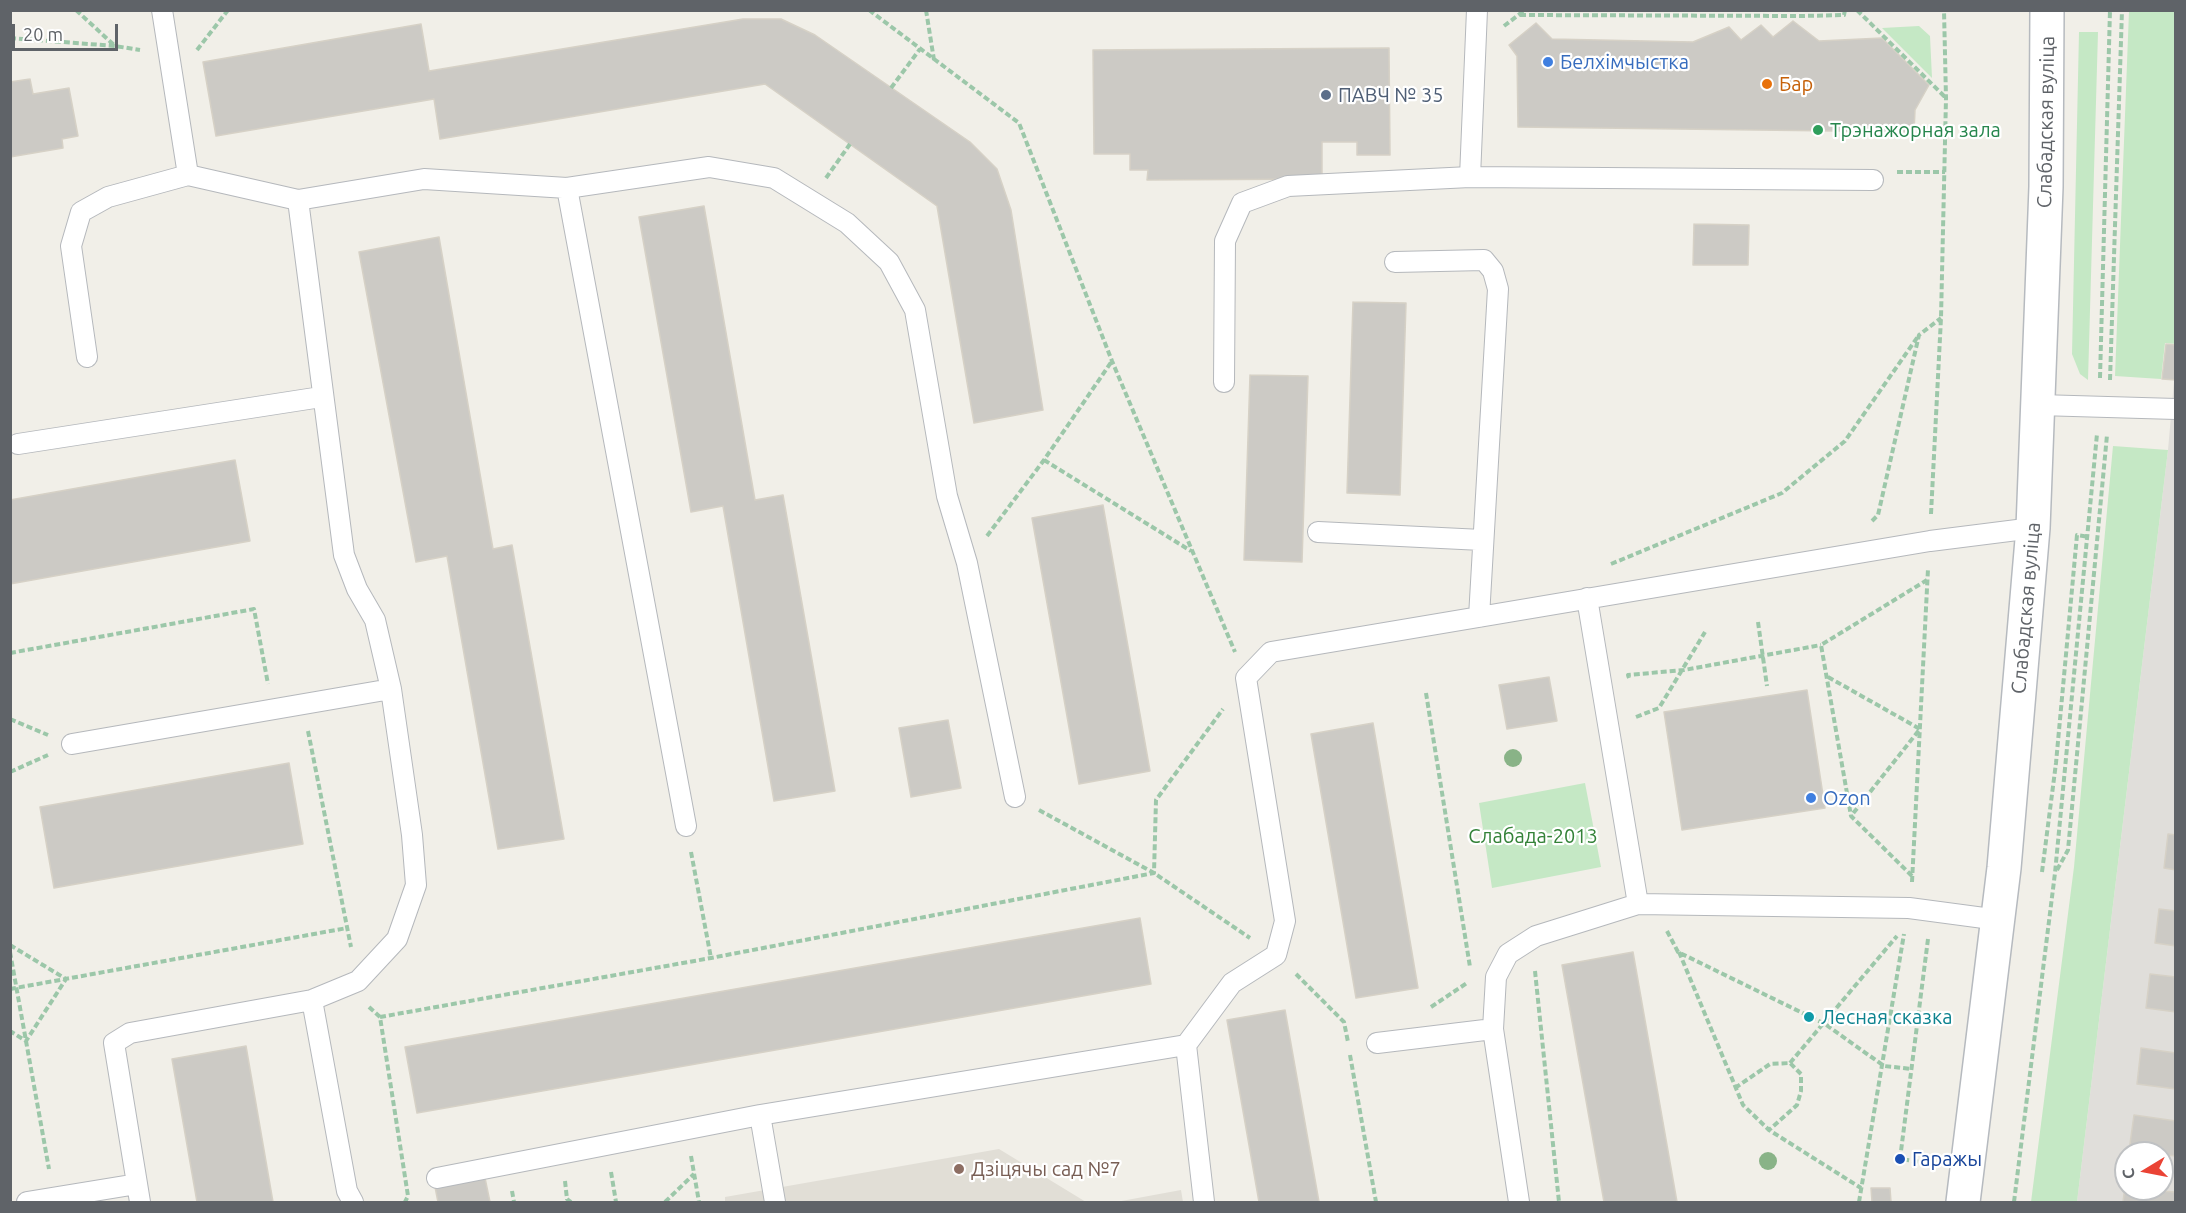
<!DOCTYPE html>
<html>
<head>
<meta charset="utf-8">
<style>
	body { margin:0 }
	#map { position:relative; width:2186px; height:1213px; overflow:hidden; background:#f1efe8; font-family:Ubuntu,sans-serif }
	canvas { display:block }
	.frame { position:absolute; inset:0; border:12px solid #5f6368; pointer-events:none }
	.north { position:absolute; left:2114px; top:1141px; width:60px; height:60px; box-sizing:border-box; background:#fff; border:2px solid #bfc1c3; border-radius:50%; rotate:260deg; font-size:16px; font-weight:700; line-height:24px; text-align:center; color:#5f6368 }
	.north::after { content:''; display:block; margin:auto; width:21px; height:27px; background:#ea4335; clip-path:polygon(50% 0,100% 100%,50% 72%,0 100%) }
	.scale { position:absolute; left:12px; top:24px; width:106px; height:27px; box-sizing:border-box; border:3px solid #5f6368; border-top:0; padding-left:8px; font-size:18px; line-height:21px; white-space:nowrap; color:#5f6368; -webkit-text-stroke:4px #fff; paint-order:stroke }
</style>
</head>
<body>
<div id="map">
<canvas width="2186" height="1213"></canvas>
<div class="frame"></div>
<div class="north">С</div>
<div class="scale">20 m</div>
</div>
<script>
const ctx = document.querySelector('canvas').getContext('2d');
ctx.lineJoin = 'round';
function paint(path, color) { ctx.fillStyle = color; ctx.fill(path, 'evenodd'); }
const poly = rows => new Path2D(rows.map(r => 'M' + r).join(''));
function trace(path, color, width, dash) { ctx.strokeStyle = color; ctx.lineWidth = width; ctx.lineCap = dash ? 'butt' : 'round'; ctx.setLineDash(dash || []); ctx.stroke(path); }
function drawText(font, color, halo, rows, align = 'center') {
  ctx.font = font + ' Ubuntu,sans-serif'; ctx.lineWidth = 4.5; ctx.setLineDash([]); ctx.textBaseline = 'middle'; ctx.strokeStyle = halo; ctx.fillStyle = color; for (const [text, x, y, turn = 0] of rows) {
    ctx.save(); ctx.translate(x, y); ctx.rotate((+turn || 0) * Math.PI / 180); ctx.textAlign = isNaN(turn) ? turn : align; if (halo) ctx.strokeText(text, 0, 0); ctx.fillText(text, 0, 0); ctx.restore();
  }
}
paint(poly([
	[2174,381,2175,1202,2077,1202,2168,450],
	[2126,1153,2162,1153,2162,1189,2126,1189]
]), '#e0deda');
paint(poly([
	[999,1149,1086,1202,725,1202,725,1197],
	[1181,1190,1183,1202,1116,1202]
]), '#e1ded6');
paint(poly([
	[2129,11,2175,11,2176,344,2165,343,2161,379,2115,376],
	[1919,26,1930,36,1932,78,1882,28],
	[2079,32,2098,32,2088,380,2080,374,2072,354],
	[2113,446,2168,450,2077,1202,2031,1202,2074,867],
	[1585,783,1601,867,1492,888,1479,803]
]), '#c5e8c5');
const building = poly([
	[743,19,781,19,815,35,970,142,997,169,1011,210,1043,410,974,423,937,206,765,84,440,139,434,99,216,136,203,62,421,24,429,71,743,19],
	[1793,21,1819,41,1882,38,1929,85,1915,110,1914,132,1518,127,1517,56,1509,45,1536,23,1552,39,1693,42,1729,27,1741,40,1761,25,1773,37,1793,21],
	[1389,48,1390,155,1357,155,1357,142,1322,142,1322,179,1147,180,1148,170,1130,170,1130,154,1094,154,1093,50,1389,48],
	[30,79,33,94,69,88,78,136,62,139,63,148,10,157,10,82,30,79],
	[704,206,755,500,783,495,835,791,774,801,723,506,691,512,639,217,704,206],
	[1694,224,1749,225,1748,265,1693,265,1694,224],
	[439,237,493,549,512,545,564,839,498,849,447,556,416,562,359,252,439,237],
	[1353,302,1406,303,1400,495,1347,493,1353,302],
	[2166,344,2176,345,2176,380,2162,379,2166,344],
	[1250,375,1308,376,1302,562,1244,560,1250,375],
	[235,460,250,541,10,584,10,500,235,460],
	[1103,505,1150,771,1079,784,1032,518,1103,505],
	[1549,677,1557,721,1507,729,1499,685,1549,677],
	[1807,690,1825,808,1682,830,1664,712,1807,690],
	[948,720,961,788,911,797,899,728,948,720],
	[1373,723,1418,988,1356,998,1311,734,1373,723],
	[289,763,303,844,54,888,40,807,289,763],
	[2168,834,2176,835,2176,870,2164,868,2168,834],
	[2159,909,2176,911,2176,946,2155,943,2159,909],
	[1140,918,1151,984,417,1113,405,1047,1140,918],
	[1633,952,1677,1202,1604,1202,1562,965,1633,952],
	[2150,974,2176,977,2176,1012,2146,1008,2150,974],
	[1285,1010,1319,1202,1259,1202,1227,1020,1285,1010],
	[246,1046,273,1202,197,1202,172,1059,246,1046],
	[2141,1048,2176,1053,2176,1089,2137,1084,2141,1048],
	[2134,1115,2176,1121,2176,1156,2129,1151,2134,1115],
	[485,1178,490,1202,438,1202,435,1187,485,1178],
	[2125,1186,2126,1189,2176,1192,2176,1202,2123,1202,2125,1186],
	[1871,1188,1890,1188,1891,1202,1872,1202,1871,1188]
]);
paint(building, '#cccac5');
trace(building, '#d6d1c6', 1.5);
const service = poly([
	[162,10,188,175],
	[1470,177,1477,10],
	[567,188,686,826],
	[1395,262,1484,260,1493,271,1498,289,1479,617],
	[87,357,71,246,81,212,108,197,188,175,298,200,424,179,567,188,709,167,774,178,847,223,889,262,915,310,947,496,967,563,1015,797],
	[1224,382,1225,241,1242,203,1288,186,1470,177,1873,180],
	[2039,405,2176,409],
	[18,444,321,397],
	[1318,532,1482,540],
	[1587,598,1638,904],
	[72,744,391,689],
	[312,1000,347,1191,353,1202],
	[1377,1043,1493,1029],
	[760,1115,775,1202],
	[437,1178,760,1115,1186,1045],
	[27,1202,137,1184],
	[140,1202,114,1043,130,1033,312,1000,358,981,397,939,416,885,412,835,391,689,375,620,357,589,344,555,298,200],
	[1204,1202,1186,1045,1232,983,1276,955,1285,921,1246,678,1271,652,1930,541,2033,528],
	[1519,1202,1493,1029,1496,977,1508,954,1536,936,1638,904,1909,908,1999,920]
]);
const secondary = poly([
	[1963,1202,2004,868,2033,528,2046,187,2047,10]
]);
trace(service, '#b5b8bc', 22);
trace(secondary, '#b6babf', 36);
trace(poly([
	[76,10,115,46],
	[869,10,1019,123,1112,361,1235,652],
	[926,10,934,60],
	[1857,10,1945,97],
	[1520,15,1801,16,1844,15,1845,10],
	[1504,26,1525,10],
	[10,38,115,46,140,50],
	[197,50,228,10],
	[891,88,920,49],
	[1897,172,1945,172],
	[826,178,850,144],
	[2100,378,2110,10],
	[2110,380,2122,10],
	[1044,460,1191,551],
	[1931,514,1941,318,1946,98,1944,10],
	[1872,521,1878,515,1919,335,1941,318],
	[987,536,1044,460,1112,361],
	[1611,564,1782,493,1845,441,1919,335],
	[1758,622,1767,686],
	[10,653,254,609,268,684],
	[1828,677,1920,729,1851,816],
	[1629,678,1628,675,1684,670,1821,645],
	[1426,693,1470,967],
	[1636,717,1659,708,1705,632],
	[10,719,48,735],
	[308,731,351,947],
	[10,772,48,755],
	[1039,810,1154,873,1250,938],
	[691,852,711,958],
	[2057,870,2068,850,2107,435],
	[2042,872,2056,763,2077,535,2089,537],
	[1912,876,1851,816,1821,645,1927,580],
	[1912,882,1928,569],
	[1667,931,1678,952,1825,1024,1884,1066,1912,1069],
	[1928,939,1900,1159,1935,1164],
	[10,945,66,979,26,1041,10,1031],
	[10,952,49,1169],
	[1679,952,1743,1105,1769,1130,1861,1188],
	[1535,971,1559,1202],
	[1296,974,1344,1022,1348,1042],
	[10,989,347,928],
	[369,1007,380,1017,408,1196,405,1202],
	[1431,1007,1467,983],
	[380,1017,711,958,1154,873,1156,800,1223,709],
	[1350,1055,1376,1202],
	[1790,1063,1897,936],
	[1735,1088,1770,1064,1790,1063,1801,1074,1801,1091,1797,1105,1769,1130],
	[691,1156,699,1202],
	[611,1172,616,1202],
	[565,1181,567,1199,571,1202],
	[512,1191,514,1202],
	[665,1202,694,1174],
	[1859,1202,1904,934],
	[2014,1202,2055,873,2097,434]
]), '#9cc7a9', 4, [6, 3]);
trace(service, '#fff', 20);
trace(secondary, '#fff', 33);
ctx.fillStyle = '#89b387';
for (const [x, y] of [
	[1513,758],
	[1768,1161]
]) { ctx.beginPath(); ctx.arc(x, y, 9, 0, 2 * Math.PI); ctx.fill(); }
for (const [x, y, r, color] of [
	[1548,62,6,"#3f7fe0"],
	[1767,84,6,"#e8710a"],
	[1326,95,6,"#5c6f8a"],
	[1818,130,6,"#2e9e5b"],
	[1811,798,6,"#3f7fe0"],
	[1809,1017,6,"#0f9aa8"],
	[1900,1159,6,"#1a4fb4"],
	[959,1169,6,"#8d6e63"]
]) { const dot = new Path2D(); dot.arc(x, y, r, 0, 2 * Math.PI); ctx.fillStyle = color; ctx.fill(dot); trace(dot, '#fff', 2); }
drawText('20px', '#366cbe', '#fff', [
	["Белхімчыстка",1560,62],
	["Ozon",1823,798]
], 'left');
drawText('20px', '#c56008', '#fff', [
	["Бар",1779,84]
], 'left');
drawText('20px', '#4e5e75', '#fff', [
	["ПАВЧ № 35",1338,95]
], 'left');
drawText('20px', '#5f6368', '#fff', [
	["Слабадская вуліца",2046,122,-89],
	["Слабадская вуліца",2026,608,-85]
]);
drawText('20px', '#27864d', '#fff', [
	["Трэнажорная зала",1830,130]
], 'left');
drawText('20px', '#348238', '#fff', [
	["Слабада-2013",1533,836]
]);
drawText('20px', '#0d838f', '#fff', [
	["Лесная сказка",1821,1017]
], 'left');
drawText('20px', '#164399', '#fff', [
	["Гаражы",1912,1159]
], 'left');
drawText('20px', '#785e54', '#fff', [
	["Дзіцячы сад №7",971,1169]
], 'left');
</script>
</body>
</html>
